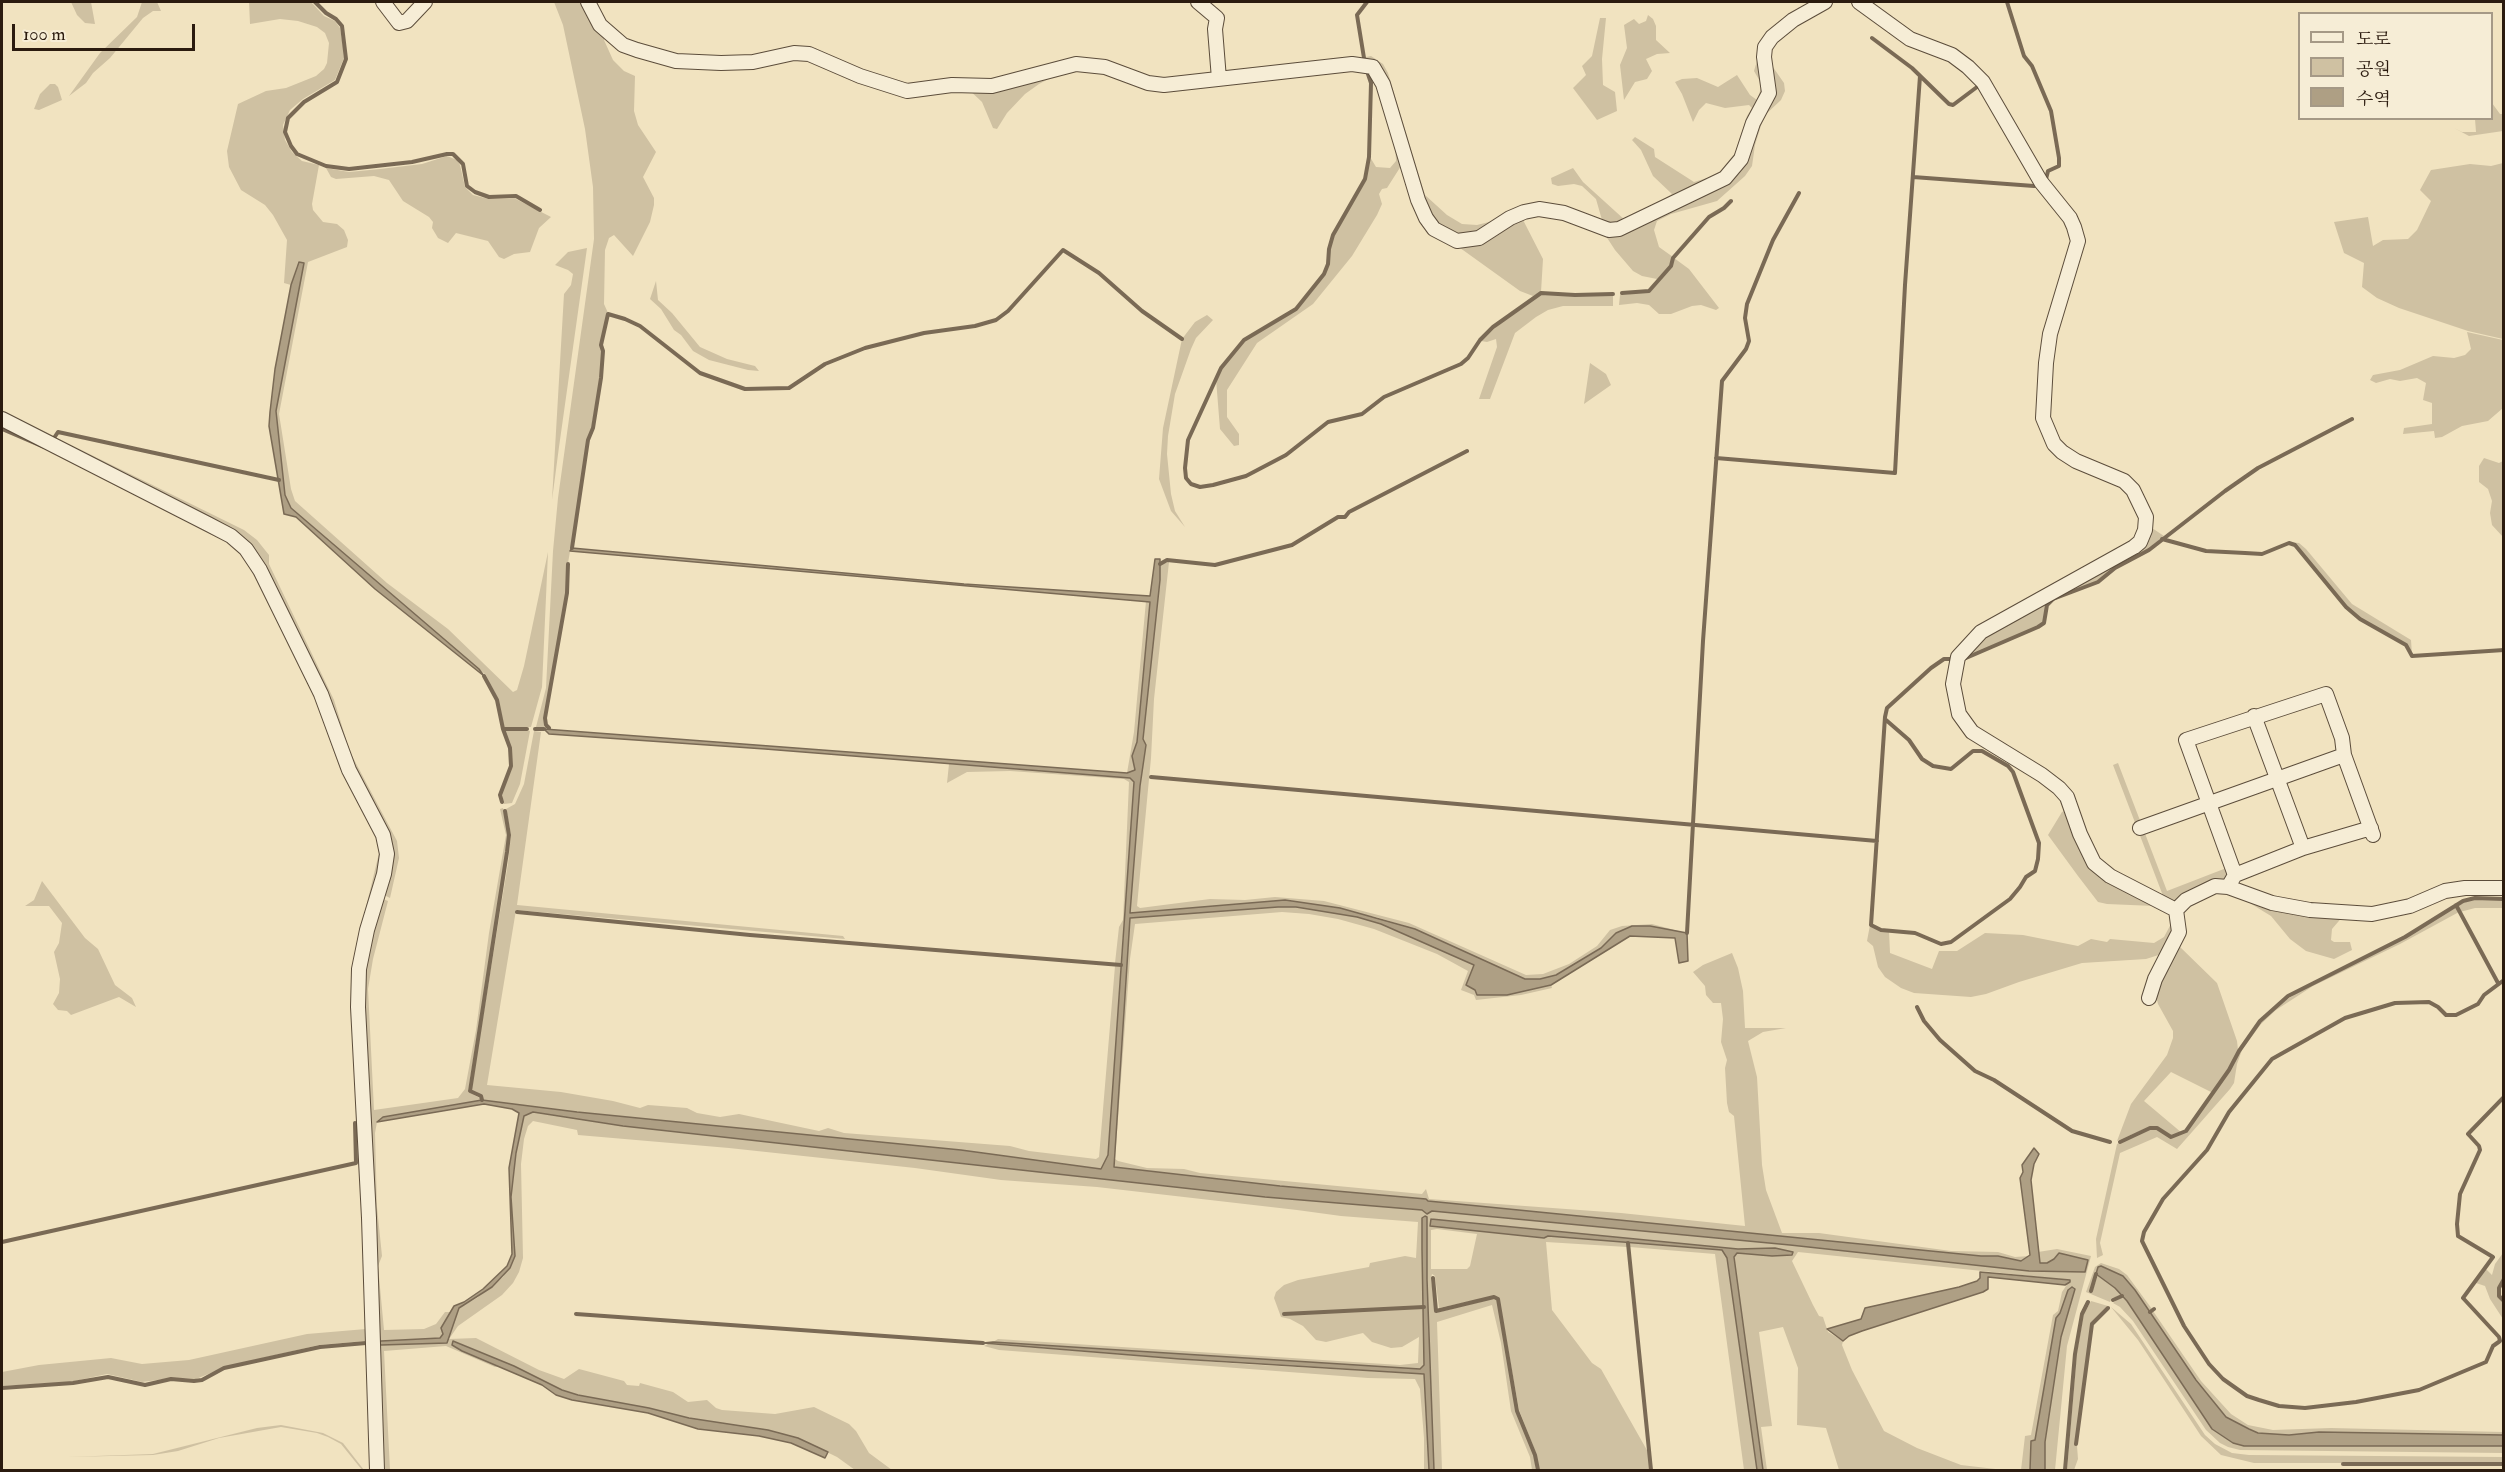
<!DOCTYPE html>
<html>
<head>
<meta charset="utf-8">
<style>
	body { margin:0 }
	#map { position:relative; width:2505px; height:1472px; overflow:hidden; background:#f1e3c0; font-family:"IM FELL Double Pica","Noto Serif KR",serif }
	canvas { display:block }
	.frame { position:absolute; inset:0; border:3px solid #2b1b0f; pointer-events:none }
	.legend { position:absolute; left:2298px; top:12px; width:195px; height:108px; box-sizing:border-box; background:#f6edd6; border:2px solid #a59986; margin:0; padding:8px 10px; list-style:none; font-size:18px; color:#2b1b0f }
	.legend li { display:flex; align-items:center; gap:12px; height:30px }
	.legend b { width:30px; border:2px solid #a59986 }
	.scale { position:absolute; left:12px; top:24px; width:183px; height:27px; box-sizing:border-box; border:3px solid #2b1b0f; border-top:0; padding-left:8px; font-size:18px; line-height:21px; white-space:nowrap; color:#2b1b0f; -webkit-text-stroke:4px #f6edd6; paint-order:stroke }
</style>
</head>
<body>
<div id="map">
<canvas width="2505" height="1472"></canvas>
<div class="frame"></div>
<ul class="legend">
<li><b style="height:8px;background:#f6edd6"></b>도로</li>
<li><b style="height:16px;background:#cfc1a2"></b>공원</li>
<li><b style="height:16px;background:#ae9f84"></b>수역</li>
</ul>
<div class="scale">100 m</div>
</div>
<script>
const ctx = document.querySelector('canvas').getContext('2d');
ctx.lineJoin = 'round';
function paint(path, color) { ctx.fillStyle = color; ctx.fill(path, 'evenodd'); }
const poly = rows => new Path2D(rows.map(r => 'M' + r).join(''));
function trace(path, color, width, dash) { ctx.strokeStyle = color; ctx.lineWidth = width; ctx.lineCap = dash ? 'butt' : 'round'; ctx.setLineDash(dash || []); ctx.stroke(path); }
paint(poly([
	[71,2,91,2,95,24,85,23,77,15],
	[142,2,157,2,161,11,153,11,143,18,110,58,93,73,86,83,69,96,100,53,137,17],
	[249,2,311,2,324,16,335,21,340,28,343,46,344,58,335,80,303,99,290,110,283,125,285,140,292,152,302,161,319,165,312,204,313,210,323,222,337,224,344,230,348,240,347,247,308,262,279,414,291,489,295,501,387,583,448,629,513,692,517,690,524,666,548,552,542,687,531,727,504,727,498,699,486,675,291,508,285,495,276,411,298,262,291,285,284,283,287,240,273,215,265,205,241,190,229,167,227,151,238,104,266,91,286,88,316,76,324,69,327,63,329,43,325,33,317,27,298,21,280,19,250,24],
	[554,2,585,2,604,33,604,40,613,60,624,71,635,76,634,111,638,125,656,152,643,177,654,198,654,205,650,222,633,256,614,235,609,238,605,250,604,304,608,313,600,345,602,352,600,378,568,563,566,593,544,718,544,729,536,727,546,688,553,551,558,498,594,239,593,187,585,129,563,25],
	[1648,15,1653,19,1656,26,1656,40,1670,53,1657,54,1646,59,1652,71,1647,79,1635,82,1624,100,1620,65,1627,48,1624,25,1634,19,1639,24,1646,21],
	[1600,18,1606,18,1602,59,1603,85,1615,92,1617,111,1597,120,1573,88,1586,75,1582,66,1592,56],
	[1785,18,1764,47,1766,94,1727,173,1618,227,1602,220,1596,199,1582,186,1574,184,1558,186,1552,184,1551,178,1573,168,1583,182,1626,221,1638,215,1672,194,1653,176,1641,150,1632,140,1635,137,1654,149,1655,157,1694,182,1717,175,1735,153,1747,116,1752,108,1749,105,1725,108,1706,103,1699,110,1693,122,1682,94,1675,82,1682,79,1697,78,1718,87,1737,75,1750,95,1757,100,1762,85,1754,71,1761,47,1767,35],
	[1371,56,1383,64,1388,73,1425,195,1447,215,1462,224,1477,225,1505,218,1466,239,1432,222,1409,157,1366,61,1366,57],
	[1768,60,1784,83,1785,91,1781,100,1764,116,1755,145,1752,166,1745,176,1717,201,1671,214,1657,221,1654,230,1659,247,1673,257,1670,266,1657,279,1642,276,1633,271,1615,250,1602,230,1722,182,1762,110],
	[1073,66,1039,84,1025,94,1007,113,997,129,993,128,982,102,965,86],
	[50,84,55,84,58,87,62,100,39,110,34,109,40,94],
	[2492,103,2500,114,2503,114,2503,131,2469,136,2454,128,2462,132,2476,132,2475,119,2492,118],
	[1395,143,1401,166,1387,188,1382,189,1379,194,1382,204,1377,215,1352,256,1313,304,1257,343,1227,390,1227,417,1239,434,1239,445,1234,446,1220,429,1216,379,1222,368,1244,341,1296,310,1311,293,1329,265,1330,249,1334,235,1365,180,1370,157,1376,167,1390,168,1396,161],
	[447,156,457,160,460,165,465,187,473,195,489,199,516,199,551,217,539,228,530,252,514,254,504,259,499,257,488,241,456,233,448,243,438,238,432,228,433,222,429,217,403,201,389,180,374,176,336,179,331,177,326,168,349,172,380,169,422,164],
	[2503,163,2503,339,2468,331,2399,308,2377,298,2362,287,2364,263,2344,253,2334,222,2368,217,2373,246,2383,240,2408,239,2417,230,2431,201,2420,190,2431,170,2470,164,2491,166],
	[1521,216,1543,259,1541,292,1533,296,1520,291,1449,240,1455,243],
	[587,248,559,447,552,500,564,294,571,285,573,274,568,270,555,265,568,252],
	[1674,258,1689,269,1719,308,1716,310,1701,305,1692,306,1671,314,1659,314,1649,305,1637,303,1619,305,1620,295,1650,292,1672,266],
	[656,281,658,300,672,313,700,347,727,359,755,366,759,371,748,370,709,360,693,351,681,335,674,330,661,309,650,299],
	[1541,294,1613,295,1613,306,1563,306,1548,310,1536,317,1515,333,1490,399,1479,399,1497,347,1496,339,1487,342,1481,341,1502,322],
	[1207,315,1213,320,1196,338,1191,349,1175,394,1168,436,1167,454,1171,494,1175,511,1185,527,1171,511,1159,479,1163,428,1182,339,1195,322],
	[2467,332,2503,340,2503,408,2488,421,2462,426,2442,437,2435,438,2434,431,2403,434,2404,428,2432,424,2432,403,2423,400,2426,383,2417,378,2400,381,2390,379,2376,383,2370,380,2373,375,2400,370,2433,356,2454,358,2465,355,2471,349],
	[1590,363,1606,374,1611,385,1584,404],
	[2,410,54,436,52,438,55,437,244,530,257,540,269,555,269,564,334,700,350,752,397,841,399,858,390,898,384,895,389,854,255,556,2,416],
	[2,423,227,538,257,571,379,832,383,853,361,950,370,1470,366,1341,319,1345,228,1366,196,1379,174,1378,142,1382,107,1374,70,1382,2,1386,2,1372,39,1365,111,1358,142,1364,189,1360,307,1334,366,1329,358,1121,360,932,379,853,375,832,340,769,316,701,276,617,245,559,221,538,2,427],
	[2484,458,2499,463,2503,461,2503,537,2492,525,2490,513,2492,501,2488,489,2479,482,2479,466],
	[2149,526,2164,536,2148,549,2114,567,2097,581,2053,598,2046,604,2043,623,2038,627,1976,653,1970,653,1968,646,2116,561],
	[2289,542,2299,543,2306,549,2352,604,2411,640,2412,655,2407,645,2361,618,2346,607,2296,544],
	[1169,562,1154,699,1151,758,1137,906,1140,908,1210,899,1245,900,1275,897,1324,901,1409,923,1526,975,1543,974,1569,964,1597,946,1610,930,1622,926,1652,924,1682,932,1650,926,1616,933,1601,948,1556,975,1540,979,1525,979,1415,929,1376,917,1285,900,1130,913,1140,786,1146,745,1143,739,1160,564],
	[1146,601,1150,602,1137,742,1132,756,1135,770,1127,773,1134,732],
	[505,731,530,731,520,784,512,803,504,804,502,794,512,766,511,748],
	[534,731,541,732,517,905,843,936,845,939,516,910,487,1085,561,1092,613,1101,640,1108,648,1105,687,1108,697,1113,720,1117,739,1114,819,1131,828,1128,844,1133,1010,1146,1029,1151,1096,1159,1099,1157,1115,966,1121,967,1108,1155,1101,1169,961,1150,577,1112,482,1100,383,1117,377,1122,375,1133,377,1207,382,1256,378,1266,384,1330,424,1329,436,1324,445,1312,451,1312,441,1328,444,1334,440,1338,381,1341,445,1342,459,1308,477,1298,503,1277,515,1256,511,1197,516,1153,524,1116,533,1112,623,1126,1265,1197,1422,1210,1427,1214,1432,1211,1790,1245,2029,1271,2085,1272,2087,1260,2054,1259,2047,1263,2040,1263,2038,1252,2057,1249,2091,1256,2067,1346,2055,1470,2045,1470,2045,1442,2061,1337,2071,1304,2068,1290,2060,1313,2056,1318,2035,1440,2031,1441,2030,1470,2021,1470,2025,1436,2031,1435,2053,1315,2058,1311,2062,1292,2070,1280,1798,1252,1792,1261,1813,1305,1819,1316,1823,1317,1828,1332,1843,1341,1842,1345,1852,1370,1884,1431,1917,1448,1961,1465,2004,1470,1839,1470,1826,1428,1797,1425,1798,1368,1783,1327,1759,1332,1772,1426,1761,1427,1767,1470,1763,1470,1734,1257,1737,1253,1753,1253,1778,1249,1738,1249,1431,1219,1431,1226,1544,1238,1548,1236,1722,1250,1727,1258,1757,1470,1744,1470,1715,1254,1630,1247,1628,1244,1627,1247,1546,1242,1552,1310,1592,1363,1601,1369,1648,1452,1650,1470,1539,1470,1536,1453,1519,1410,1499,1298,1494,1296,1439,1308,1435,1276,1432,1274,1431,1278,1435,1313,1492,1299,1497,1300,1516,1412,1534,1455,1536,1470,1532,1470,1530,1457,1511,1411,1501,1343,1492,1305,1437,1322,1442,1470,1434,1470,1427,1279,1427,1218,1425,1217,1422,1218,1424,1306,1283,1313,1424,1308,1424,1365,1420,1369,993,1342,998,1339,1400,1365,1418,1363,1419,1337,1402,1347,1391,1348,1372,1342,1363,1333,1326,1342,1316,1340,1303,1326,1290,1319,1281,1317,1274,1298,1276,1292,1284,1285,1298,1280,1369,1267,1370,1263,1405,1256,1416,1258,1418,1222,1341,1216,1297,1210,1097,1187,1001,1180,915,1168,729,1148,578,1135,577,1130,533,1121,528,1126,524,1139,521,1164,523,1258,519,1272,513,1283,502,1295,458,1326,449,1339,476,1338,539,1370,564,1379,579,1369,624,1381,627,1385,639,1386,640,1383,673,1392,688,1402,707,1400,716,1408,722,1410,775,1414,814,1407,849,1424,856,1431,869,1453,892,1470,855,1470,837,1457,798,1438,768,1430,689,1418,649,1408,578,1395,562,1390,514,1366,454,1341,452,1346,501,1366,495,1367,446,1346,384,1351,390,1470,382,1470,362,999,368,942,383,899,388,901,373,959,368,989,374,1110,458,1098,465,1089,476,1030,489,933,506,835,500,809,503,808,508,835,506,853,468,1092,482,1099,482,1095,471,1091,508,863,511,835,506,809,515,804,524,784],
	[1437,1229,1477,1234,1470,1266,1467,1269,1431,1269,1431,1230],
	[2118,763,2167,891,2229,867,2227,883,2174,905,2165,901,2113,765],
	[949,764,1130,778,1134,782,1121,964,1115,963,1119,927,1123,920,1129,782,1124,779,1010,771,967,772,947,783],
	[2069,809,2085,853,2168,908,2176,922,2165,953,2146,959,2082,963,2019,982,1986,994,1971,997,1914,993,1901,988,1885,977,1878,967,1873,946,1867,941,1870,925,1881,931,1889,931,1890,953,1932,969,1939,951,1957,951,1985,933,2023,935,2078,946,2091,939,2107,942,2110,939,2154,943,2164,937,2172,922,2168,912,2154,906,2107,904,2098,902,2078,876,2048,835,2062,812],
	[42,881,85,938,98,949,115,985,132,998,136,1007,119,997,71,1015,67,1011,58,1010,53,1004,59,993,60,979,54,952,59,943,62,923,49,906,25,906,34,900],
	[2230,891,2344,915,2332,929,2331,940,2334,942,2350,942,2352,950,2334,959,2306,951,2290,939,2271,916],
	[2475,899,2503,900,2503,908,2475,908,2460,912,2457,905],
	[2456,906,2459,912,2400,944,2313,986,2276,1010,2261,1024,2242,1050,2237,1064,2234,1083,2230,1089,2177,1149,2157,1137,2120,1153,2100,1243,2103,1255,2097,1258,2096,1239,2117,1144,2150,1128,2156,1129,2171,1138,2186,1132,2230,1071,2240,1051,2252,1033,2273,1009,2304,988,2405,938],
	[1277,907,1296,907,1357,917,1381,924,1474,965,1477,995,1507,995,1551,985,1552,988,1521,995,1476,1000,1474,995,1461,990,1468,971,1437,954,1374,929,1338,919,1309,914,1282,912,1135,924,1130,959,1115,1159,1118,1161,1147,1168,1184,1169,1200,1173,1422,1194,1426,1189,1429,1199,1621,1213,1745,1226,1734,1116,1729,1112,1727,1103,1725,1068,1727,1060,1721,1042,1723,1019,1721,1003,1713,1003,1706,995,1705,986,1693,972,1703,965,1732,953,1738,968,1743,991,1745,1028,1786,1028,1763,1032,1748,1041,1757,1077,1762,1165,1766,1190,1782,1233,1819,1233,1951,1251,1998,1252,2015,1257,2030,1256,2021,1261,1998,1256,1981,1256,1428,1201,1425,1199,1280,1186,1114,1167,1130,918],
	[2178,945,2217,983,2237,1041,2238,1050,2229,1070,2213,1093,2171,1072,2144,1101,2182,1133,2171,1136,2157,1127,2149,1127,2117,1141,2131,1104,2167,1055,2173,1038,2173,1031,2158,1004,2155,992],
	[2503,1253,2503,1277,2498,1288,2498,1296,2503,1302,2503,1319,2490,1299,2485,1286,2476,1283,2486,1269,2492,1275,2495,1264],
	[2101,1263,2119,1269,2127,1275,2152,1309,2149,1311,2123,1276,2098,1268,2090,1291,2092,1292,2098,1275,2115,1288,2127,1301,2199,1410,2233,1443,2244,1446,2503,1446,2503,1453,2240,1450,2228,1447,2220,1443,2206,1430,2133,1321,2120,1307,2113,1303,2120,1296,2112,1298,2110,1302,2086,1292,2095,1267],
	[2091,1301,2108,1306,2091,1324,2075,1445,2077,1446,2078,1459,2074,1470,2067,1470,2077,1352,2084,1313],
	[2111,1307,2131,1324,2205,1435,2215,1444,2232,1453,2249,1455,2503,1457,2503,1463,2254,1463,2221,1455,2201,1436,2138,1340],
	[2153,1311,2201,1381,2231,1414,2248,1425,2273,1430,2331,1428,2503,1432,2503,1435,2319,1432,2289,1435,2258,1433,2226,1417,2179,1357,2151,1313],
	[988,1344,1242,1364,1424,1374,1429,1470,1424,1470,1424,1438,1420,1389,1415,1379,1368,1378,999,1350,984,1346],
	[281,1425,323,1433,343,1443,364,1470,362,1470,341,1444,328,1437,317,1433,281,1427,219,1438,178,1451,153,1455,67,1457,153,1454,257,1428]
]), '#cfc1a2');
const water = poly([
	[299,262,304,263,276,411,285,495,291,508,479,669,484,676,375,589,296,517,284,514,269,426,270,412,275,369,291,285,299,262],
	[572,548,964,584,1150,596,1155,559,1160,559,1160,580,1143,739,1146,745,1140,786,1130,913,1285,900,1340,908,1415,929,1525,979,1540,979,1556,975,1601,948,1616,933,1632,926,1650,926,1687,933,1688,961,1679,963,1675,938,1630,936,1551,985,1507,995,1477,995,1475,990,1466,985,1474,965,1381,924,1357,917,1296,907,1278,907,1130,918,1114,1167,1280,1186,1426,1199,1428,1201,1981,1256,1998,1256,2021,1261,2030,1255,2020,1178,2023,1172,2022,1165,2034,1148,2039,1154,2034,1164,2031,1180,2040,1263,2047,1263,2054,1259,2059,1253,2088,1260,2085,1272,2029,1271,1790,1245,1432,1211,1427,1214,1422,1210,1265,1197,623,1126,533,1112,524,1116,516,1153,511,1197,515,1256,510,1268,492,1287,459,1308,447,1343,381,1345,379,1343,381,1341,440,1338,443,1334,441,1328,454,1306,464,1302,483,1289,507,1266,512,1254,509,1168,519,1113,512,1109,484,1104,377,1122,383,1117,482,1100,577,1112,961,1150,1101,1169,1108,1155,1134,782,1130,778,765,749,549,734,544,729,1127,773,1135,770,1132,756,1137,742,1150,602,570,551,572,548],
	[1425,1216,1427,1217,1427,1279,1434,1470,1429,1470,1424,1374,1180,1359,983,1343,993,1342,1420,1369,1424,1365,1422,1250,1422,1218,1425,1216],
	[1431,1219,1738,1249,1775,1248,1793,1252,1792,1255,1772,1256,1737,1253,1734,1257,1763,1470,1757,1470,1727,1258,1722,1250,1548,1236,1544,1238,1430,1226,1431,1219],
	[2101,1266,2123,1276,2135,1290,2196,1380,2226,1417,2249,1429,2258,1433,2289,1435,2319,1432,2503,1435,2503,1446,2244,1446,2233,1443,2212,1429,2127,1301,2115,1288,2096,1274,2098,1267,2101,1266],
	[1980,1272,2070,1280,2070,1282,2065,1285,1988,1277,1988,1289,1983,1292,1862,1331,1849,1336,1843,1341,1827,1329,1861,1319,1865,1308,1959,1287,1977,1281,1980,1278,1980,1272],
	[2072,1287,2075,1289,2061,1337,2045,1442,2045,1470,2030,1470,2031,1441,2035,1440,2056,1318,2060,1313,2068,1290,2072,1287],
	[453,1341,514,1366,562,1390,578,1395,649,1408,689,1418,768,1430,798,1438,828,1452,825,1458,791,1443,759,1436,698,1429,648,1413,572,1400,556,1395,542,1385,462,1351,452,1345,453,1341]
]);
paint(water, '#ae9f84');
trace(water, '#7a6a55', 1.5);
trace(poly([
	[315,2,326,13,336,19,342,26,346,59,337,82,304,102,288,118,285,132,291,146,297,154,326,166,349,169,412,162,447,154,453,154,463,164,467,186,475,192,489,197,516,196,540,210],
	[2007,2,2024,56,2032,66,2051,111,2059,158,2059,166,2048,171,2046,179],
	[1872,38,1912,68,1949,104,1953,105,1977,87],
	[1364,58,1357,15,1367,2],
	[1367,71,1371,83,1369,157,1365,179,1333,235,1329,249,1328,264,1324,274,1296,309,1244,340,1221,368,1188,440,1185,468,1186,478,1191,484,1200,487,1213,485,1246,476,1286,455,1328,422,1362,414,1384,397,1461,364,1468,358,1480,340,1493,327,1541,293,1575,295,1613,294],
	[1913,177,2034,186,2037,184],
	[1622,293,1649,291,1671,266,1673,258,1709,217,1724,208,1731,201],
	[2,429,44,447],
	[54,438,58,432,279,480],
	[1716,458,1895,473,1905,285,1920,76],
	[2162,539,2206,551,2245,553,2262,554,2289,543,2295,545,2346,607,2360,619,2406,645,2412,656,2504,650],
	[572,548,588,440,593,428,601,378,603,351,601,345,608,314,625,319,640,326,700,373,745,389,789,388,825,364,865,348,924,333,975,326,996,320,1008,311,1063,250,1099,273,1142,311,1182,339],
	[1160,564,1167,560,1215,565,1292,545,1338,517,1345,517,1349,512,1467,451],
	[1966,658,2038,627,2044,623,2047,605,2053,599,2098,582,2115,568,2149,550,2225,491,2258,468,2352,419],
	[484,676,497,700,503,729,510,748,511,766,500,795,502,802],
	[1886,720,1909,740,1922,759,1933,766,1951,769,1973,751,1982,751,2008,766,2013,772,2039,843,2038,859,2035,871,2026,877,2020,887,2010,899,1951,942,1941,944,1915,933,1881,930,1871,925,1885,717,1887,708,1931,668,1944,659,1952,659],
	[549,728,546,725,545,718,567,593,568,564],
	[503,729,527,729],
	[535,729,544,729],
	[1151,777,1877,841],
	[2456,905,2498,983],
	[517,912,750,935,1121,965],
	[1687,933,1703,641,1722,381,1746,349,1749,341,1745,318,1747,304,1773,240,1799,193],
	[2504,980,2484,995,2478,1004,2456,1015,2446,1015,2438,1007,2429,1002,2395,1003,2345,1018,2272,1059,2229,1112,2207,1150,2163,1199,2144,1232,2142,1241,2184,1326,2209,1364,2223,1379,2247,1396,2259,1400,2279,1406,2305,1408,2356,1402,2419,1390,2486,1362,2493,1346,2500,1341,2499,1337,2463,1298,2493,1257,2458,1236,2457,1224,2460,1194,2480,1150,2479,1146,2468,1134,2504,1097],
	[1917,1007,1924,1021,1940,1040,1975,1071,1994,1080,2072,1131,2110,1142],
	[482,1100,481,1096,470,1091,507,852,509,835,505,811],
	[2120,1142,2150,1128,2157,1128,2171,1137,2186,1131,2229,1070,2239,1051,2260,1021,2288,996,2405,937,2463,901,2475,898,2504,899],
	[2,1242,356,1163,355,1123],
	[1628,1243,1651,1470],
	[1433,1278,1436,1311,1494,1297,1498,1299,1517,1411,1535,1455,1538,1470],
	[2504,1279,2499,1288,2499,1296,2504,1301],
	[2091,1291,2096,1274],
	[2113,1300,2122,1296],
	[2150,1312,2154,1309],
	[576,1314,983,1343],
	[1284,1314,1424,1307],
	[2,1388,73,1383,108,1377,145,1385,171,1379,194,1381,202,1380,224,1368,320,1347,366,1343],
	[2076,1444,2092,1324,2108,1308],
	[2343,1464,2504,1464],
	[2065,1470,2075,1354,2082,1314,2088,1302]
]), '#7a6a55', 4);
const minor = poly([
	[383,2,399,23,407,21,425,2],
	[588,2,600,25,623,45,637,50,676,61,721,63,753,62,794,53,809,54,860,76,907,91,952,85,992,86,1076,64,1105,67,1148,83,1164,85,1352,64,1373,67,1383,84,1418,200,1426,218,1434,229,1457,241,1479,238,1510,218,1524,212,1539,209,1564,213,1609,230,1619,229,1725,178,1741,159,1753,123,1769,93,1764,57,1765,47,1772,37,1793,20,1825,2],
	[1198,2,1217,18,1215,29,1219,79],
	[1859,2,1910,39,1952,55,1968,67,1983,82,2041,182,2070,218,2074,227,2078,241,2050,334,2046,363,2043,418,2054,444,2062,452,2076,461,2124,481,2133,490,2146,517,2145,530,2140,542,2134,547,1981,632,1958,657,1953,684,1959,714,1972,732,2042,775,2059,788,2067,797,2080,834,2094,863,2110,876,2176,910,2179,932,2155,979,2149,998],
	[2,419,208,524,231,536,246,549,260,570,321,694,349,770,383,835,387,854,384,874,367,930,359,969,358,1007,369,1218,377,1470],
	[2254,716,2303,848],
	[2140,828,2344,755],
	[2235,875,2303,848,2371,828],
	[2228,887,2235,875,2186,740,2326,694,2342,738,2344,755,2373,835],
	[2176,910,2186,900,2215,886,2228,887,2272,903,2310,910,2372,914,2410,906,2445,891,2465,888,2504,888]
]);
trace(minor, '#5c4d3b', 16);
trace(minor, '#f6edd6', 14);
</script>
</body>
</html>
